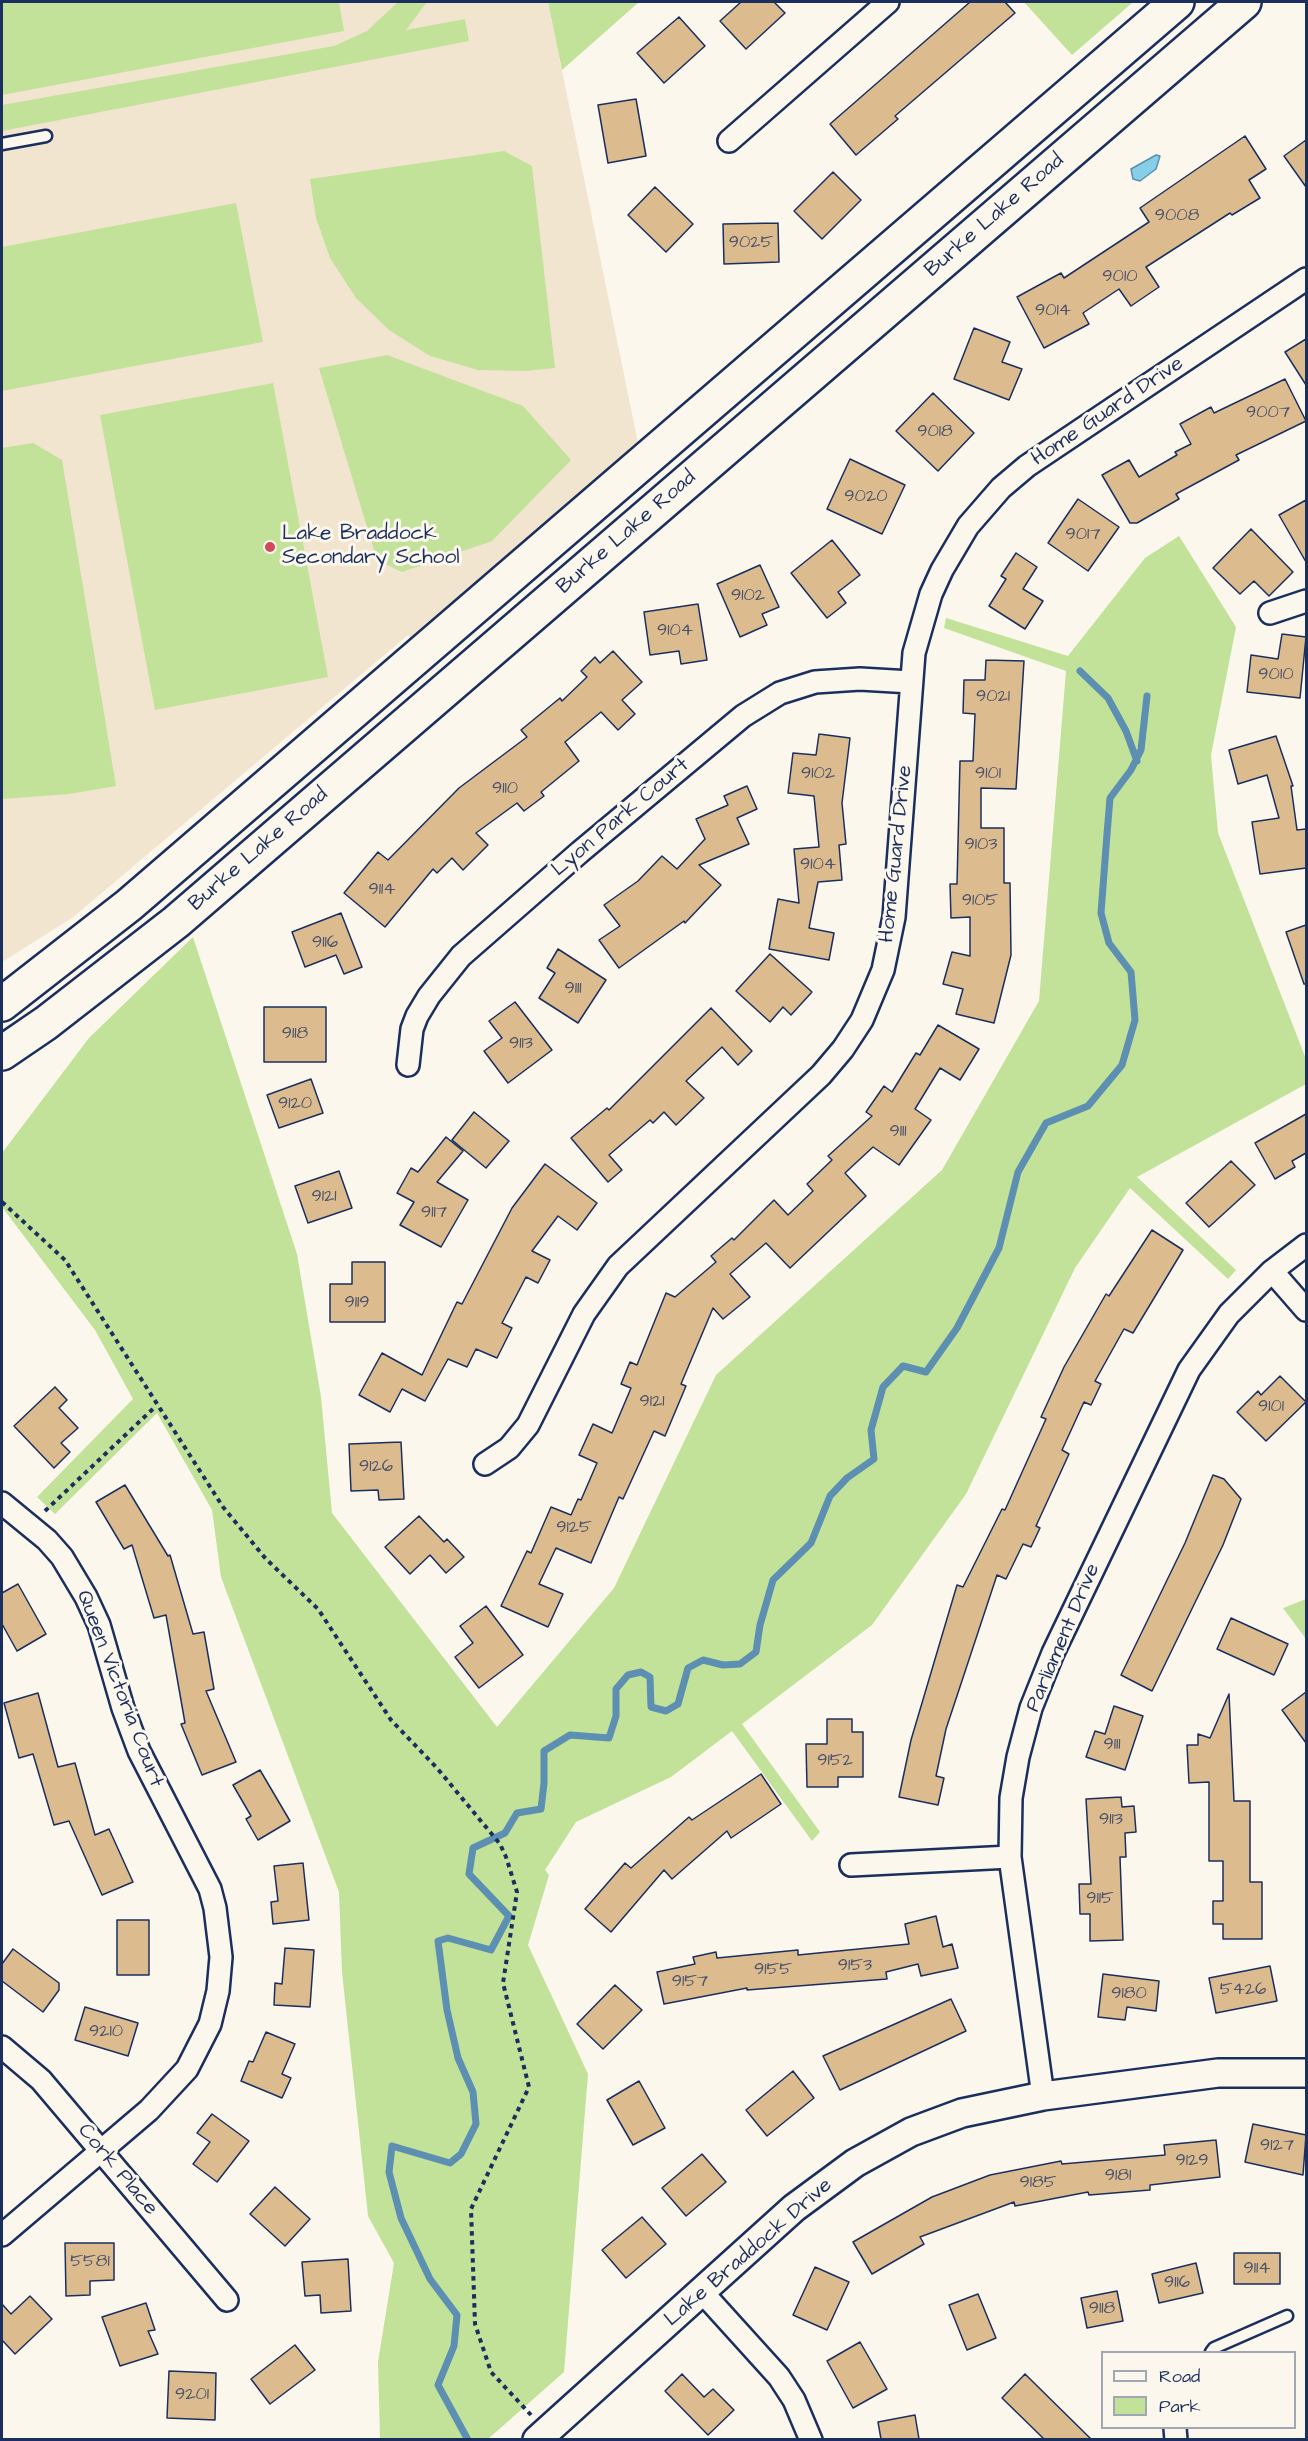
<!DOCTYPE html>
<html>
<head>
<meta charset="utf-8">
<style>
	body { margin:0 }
	#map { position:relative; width:1308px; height:2441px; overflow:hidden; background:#fbf7ec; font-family:"Architects Daughter",sans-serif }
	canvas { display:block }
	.frame { position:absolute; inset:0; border:3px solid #1b2f5e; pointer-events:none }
	.legend { position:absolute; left:1101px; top:2351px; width:195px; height:78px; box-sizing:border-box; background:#fbf7ec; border:2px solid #a1a7b3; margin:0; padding:8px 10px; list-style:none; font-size:18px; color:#1b2f5e }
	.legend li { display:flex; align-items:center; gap:12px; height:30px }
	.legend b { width:30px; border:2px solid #a1a7b3 }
</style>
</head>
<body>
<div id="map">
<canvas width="1308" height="2441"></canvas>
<div class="frame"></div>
<ul class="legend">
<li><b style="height:8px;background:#fbf7ec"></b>Road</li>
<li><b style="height:16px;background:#c2e199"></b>Park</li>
</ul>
</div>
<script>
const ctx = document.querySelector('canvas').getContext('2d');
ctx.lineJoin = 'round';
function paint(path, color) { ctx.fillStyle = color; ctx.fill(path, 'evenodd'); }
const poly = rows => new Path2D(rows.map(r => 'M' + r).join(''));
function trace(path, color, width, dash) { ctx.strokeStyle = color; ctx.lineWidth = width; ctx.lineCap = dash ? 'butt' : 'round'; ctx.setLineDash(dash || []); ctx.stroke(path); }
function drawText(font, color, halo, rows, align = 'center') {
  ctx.font = font + ' "Architects Daughter",sans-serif'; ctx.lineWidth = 6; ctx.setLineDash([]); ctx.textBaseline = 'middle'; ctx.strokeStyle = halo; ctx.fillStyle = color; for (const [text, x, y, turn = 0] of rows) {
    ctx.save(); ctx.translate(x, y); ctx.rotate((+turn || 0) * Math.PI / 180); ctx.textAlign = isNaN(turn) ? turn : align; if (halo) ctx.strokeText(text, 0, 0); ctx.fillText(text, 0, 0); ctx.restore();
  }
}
paint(poly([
	[2,2,548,2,641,458,422,649,408,635,72,918,2,962]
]), '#f2e5d0');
paint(poly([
	[2,2,339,2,344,31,2,95],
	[398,2,427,2,406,30,465,19,469,41,2,131,2,105,334,46,367,31],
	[548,2,639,2,562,70],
	[1024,2,1130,2,1132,3,1072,55],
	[504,151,532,166,555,368,525,371,478,370,430,356,389,330,356,298,330,258,316,218,310,179],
	[236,203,263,342,2,391,2,247],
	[387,355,523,406,571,460,492,541,402,572,377,560,319,368],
	[273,383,328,677,155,710,100,415],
	[33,443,62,460,116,786,69,794,2,799,2,448],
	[1179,536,1236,627,1211,755,1218,833,1306,1059,1306,1084,1137,1177,1236,1270,1228,1279,1130,1188,1075,1268,966,1494,872,1625,742,1724,820,1832,812,1841,732,1731,671,1777,576,1822,545,1870,549,1875,528,1945,588,2074,564,2372,488,2439,380,2439,378,2362,394,2263,368,2216,342,1972,339,1892,221,1577,212,1510,157,1413,55,1514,37,1497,133,1399,95,1330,2,1207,2,1153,89,1038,193,937,297,1254,321,1397,332,1513,497,1727,614,1588,716,1375,942,1170,1039,1001,1066,671,944,628,946,618,1068,656,1145,558],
	[1306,1599,1306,1639,1283,1608]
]), '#c2e199');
const water = poly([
	[1156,155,1160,156,1156,169,1140,181,1133,179,1131,169,1156,155]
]);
paint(water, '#87cfe8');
trace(water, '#5c8fb1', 1.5);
trace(poly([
	[1080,671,1108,698,1126,731,1137,761],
	[468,2440,438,2385,454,2346,457,2315,430,2279,401,2218,389,2172,392,2146,450,2163,461,2154,476,2124,473,2092,458,2058,447,2010,438,1941,448,1938,491,1950,509,1916,469,1874,473,1848,505,1833,517,1813,541,1809,544,1783,544,1751,570,1735,609,1738,616,1716,616,1689,628,1675,641,1672,650,1677,651,1707,666,1711,678,1704,688,1668,703,1660,723,1665,740,1664,756,1652,760,1625,773,1580,811,1543,830,1496,847,1478,874,1459,871,1430,883,1387,903,1366,926,1372,957,1328,999,1248,1018,1172,1046,1123,1088,1106,1122,1065,1135,1020,1131,972,1109,943,1101,913,1107,834,1110,798,1131,770,1141,750,1147,696]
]), '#5c8fb1', 7);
const building = poly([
	[741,2,774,2,785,13,746,49,720,21,741,2],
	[970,2,1005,2,1015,13,895,116,898,119,856,155,830,124,970,2],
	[679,17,705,46,664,83,637,53,679,17],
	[636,99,646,156,608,163,598,105,636,99],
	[1245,136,1266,169,1249,180,1260,198,1232,215,1230,213,1146,267,1159,287,1131,306,1119,289,1083,313,1089,324,1044,348,1017,297,1061,273,1064,278,1149,222,1140,208,1245,136],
	[1306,140,1306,187,1284,156,1306,140],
	[833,172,861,200,822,239,794,211,833,172],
	[655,187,693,224,666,252,628,215,655,187],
	[778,223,779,262,724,264,723,224,778,223],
	[974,328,1010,342,1002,362,1022,369,1009,400,954,379,974,328],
	[1306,339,1306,385,1285,352,1306,339],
	[1285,379,1306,421,1236,455,1239,460,1176,494,1179,499,1137,523,1130,523,1102,475,1129,460,1139,477,1177,455,1175,452,1191,444,1180,424,1211,407,1214,413,1285,379],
	[933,393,974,433,938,471,896,431,933,393],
	[850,459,905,485,882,534,827,509,850,459],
	[1078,499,1119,527,1088,571,1048,543,1078,499],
	[1306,500,1306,562,1279,515,1306,500],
	[1251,529,1293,572,1269,596,1254,581,1240,594,1213,568,1251,529],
	[832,540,860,575,838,592,846,603,827,618,791,573,832,540],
	[1016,553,1037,567,1023,589,1043,601,1025,629,989,606,1006,579,1001,576,1016,553],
	[760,565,779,607,762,614,767,625,740,637,717,584,760,565],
	[698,604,707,660,681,664,679,651,650,655,644,612,698,604],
	[1282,634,1306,637,1300,698,1247,692,1251,655,1278,659,1282,634],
	[613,651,642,682,622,700,635,714,618,730,601,712,565,742,579,761,541,792,544,796,524,811,517,803,476,833,488,845,463,870,452,858,437,873,433,869,385,927,344,893,378,852,388,860,459,788,527,737,521,730,560,698,562,701,587,677,581,671,595,657,600,663,613,651],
	[986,660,1024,661,1016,789,981,788,981,828,1004,828,1004,883,1010,883,1011,955,994,1023,956,1014,963,989,943,984,952,952,970,956,970,917,951,918,950,884,957,884,960,761,973,761,975,714,963,713,964,680,985,680,986,660],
	[819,734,850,738,842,803,846,844,839,845,842,880,818,882,809,928,834,933,829,960,769,949,778,899,799,903,794,849,819,847,814,796,788,793,793,753,816,755,819,734],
	[1276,736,1293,786,1291,786,1297,830,1306,829,1306,868,1260,874,1252,822,1279,818,1267,775,1238,784,1229,750,1276,736],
	[747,786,757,809,737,818,749,844,699,865,721,885,685,923,684,921,619,968,599,940,620,926,604,905,638,881,662,856,677,869,705,839,696,819,728,805,724,796,747,786],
	[341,913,362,967,344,974,336,955,305,967,292,932,341,913],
	[1306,925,1306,984,1304,984,1286,932,1306,925],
	[558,949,606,980,578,1023,539,998,555,973,547,968,558,949],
	[770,954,812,992,791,1015,783,1007,770,1022,736,991,770,954],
	[515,1002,552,1050,508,1083,484,1051,502,1038,489,1021,515,1002],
	[264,1007,326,1007,326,1062,264,1062,264,1007],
	[711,1008,752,1051,738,1065,722,1047,686,1081,704,1098,676,1125,664,1112,653,1123,650,1120,609,1155,622,1170,608,1182,571,1138,607,1108,609,1110,711,1008],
	[938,1025,979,1049,960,1080,940,1068,915,1109,931,1120,899,1165,873,1147,845,1173,866,1196,790,1268,766,1243,730,1274,750,1297,723,1319,713,1308,681,1384,686,1386,665,1436,654,1431,623,1499,619,1497,591,1563,556,1548,539,1584,563,1594,548,1627,501,1606,527,1551,531,1553,551,1507,571,1515,578,1499,581,1500,597,1463,579,1455,593,1424,612,1433,631,1388,621,1384,630,1362,637,1365,666,1293,675,1297,716,1262,711,1256,732,1238,734,1240,774,1200,788,1215,813,1191,807,1184,832,1160,828,1156,872,1116,866,1112,884,1086,892,1092,916,1053,920,1055,938,1025],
	[311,1079,323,1113,279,1128,267,1095,311,1079],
	[474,1112,509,1141,486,1168,452,1140,474,1112],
	[1306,1114,1306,1153,1292,1161,1295,1167,1275,1179,1255,1143,1306,1114],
	[446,1137,463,1151,437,1182,468,1200,441,1247,400,1225,414,1202,397,1193,411,1168,418,1172,446,1137],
	[1231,1161,1255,1185,1209,1227,1186,1203,1231,1161],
	[545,1164,597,1203,577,1230,558,1216,532,1251,550,1260,538,1283,526,1277,502,1323,512,1328,497,1358,476,1349,467,1367,448,1359,425,1401,402,1389,390,1412,359,1395,382,1353,422,1375,457,1302,462,1304,512,1208,545,1164],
	[339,1171,352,1208,308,1223,295,1186,339,1171],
	[1152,1230,1183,1250,1133,1333,1124,1329,1095,1381,1101,1384,1091,1405,1084,1402,1062,1450,1069,1454,1036,1526,1040,1528,1031,1547,1023,1544,1006,1579,997,1575,946,1729,936,1776,944,1778,938,1805,899,1797,911,1740,957,1585,963,1587,1002,1509,1005,1510,1046,1419,1041,1417,1064,1367,1106,1294,1109,1296,1152,1230],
	[352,1262,385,1262,385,1322,330,1322,330,1284,352,1284,352,1262],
	[1280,1376,1306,1402,1266,1441,1237,1412,1258,1391,1261,1395,1280,1376],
	[55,1387,67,1400,59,1408,78,1428,61,1443,70,1452,54,1468,14,1426,55,1387],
	[401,1442,404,1499,379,1500,378,1490,351,1491,349,1444,401,1442],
	[1213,1475,1224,1479,1241,1499,1223,1545,1152,1691,1121,1675,1185,1543,1213,1475],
	[125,1485,168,1556,170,1555,193,1634,204,1632,214,1689,206,1691,236,1762,202,1775,181,1724,185,1723,166,1615,154,1618,132,1545,124,1549,96,1502,125,1485],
	[419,1516,444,1542,447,1539,464,1557,446,1573,430,1555,410,1574,385,1547,419,1516],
	[18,1584,46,1634,17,1651,2,1624,2,1593,18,1584],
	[486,1606,523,1655,479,1688,455,1657,473,1643,460,1626,486,1606],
	[1231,1618,1288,1644,1274,1675,1217,1649,1231,1618],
	[1306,1692,1306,1743,1282,1710,1306,1692],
	[38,1693,58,1767,75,1763,95,1835,109,1829,133,1882,102,1895,69,1821,54,1825,33,1754,19,1758,4,1703,38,1693],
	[1229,1694,1234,1801,1250,1801,1250,1882,1262,1882,1262,1939,1223,1939,1223,1924,1213,1924,1213,1901,1223,1901,1223,1861,1209,1861,1209,1782,1189,1783,1187,1745,1198,1745,1198,1734,1210,1738,1229,1694],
	[1114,1706,1143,1716,1125,1770,1086,1757,1095,1731,1105,1734,1114,1706],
	[827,1719,852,1719,852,1732,863,1732,863,1777,838,1777,838,1787,807,1787,806,1744,827,1744,827,1719],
	[260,1770,290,1821,258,1840,246,1819,251,1816,233,1785,260,1770],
	[761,1774,781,1804,731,1838,727,1831,672,1879,664,1870,611,1932,585,1909,625,1863,631,1868,689,1817,692,1820,761,1774],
	[1121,1797,1122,1807,1134,1806,1136,1832,1125,1833,1126,1857,1120,1857,1123,1940,1090,1941,1090,1914,1080,1914,1079,1884,1091,1884,1086,1799,1121,1797],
	[303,1863,309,1920,273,1924,271,1902,278,1901,274,1866,303,1863],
	[936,1916,943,1947,952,1944,958,1968,921,1976,918,1964,886,1972,887,1979,747,1990,747,1988,664,2004,657,1972,695,1964,693,1957,716,1952,717,1958,798,1950,798,1955,909,1944,905,1924,936,1916],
	[117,1920,149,1920,149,1975,117,1975,117,1920],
	[285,1948,314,1950,310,2007,274,2005,275,1983,282,1984,285,1948],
	[13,1949,59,1983,59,1990,43,2012,2,1981,2,1964,13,1949],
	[1270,1966,1277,2001,1216,2013,1209,1978,1270,1966],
	[1103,1974,1159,1981,1156,2011,1127,2007,1125,2020,1098,2017,1103,1974],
	[615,1985,642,2010,603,2049,577,2024,615,1985],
	[951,1999,966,2031,840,2090,823,2056,951,1999],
	[85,2007,138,2023,128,2056,75,2040,85,2007],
	[266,2032,295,2044,282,2074,291,2078,282,2098,241,2081,249,2061,253,2062,266,2032],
	[793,2071,814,2098,767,2136,746,2110,793,2071],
	[639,2081,665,2128,633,2145,607,2100,639,2081],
	[212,2114,249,2141,217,2182,193,2164,210,2142,197,2133,212,2114],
	[1253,2124,1306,2135,1303,2175,1245,2162,1253,2124],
	[1216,2140,1220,2177,1150,2185,1150,2190,1089,2195,1088,2192,1015,2206,1014,2202,920,2237,924,2244,872,2274,853,2242,932,2197,990,2175,1061,2161,1062,2164,1165,2155,1164,2145,1216,2140],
	[702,2154,726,2182,686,2216,662,2188,702,2154],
	[275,2187,310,2219,285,2246,250,2214,275,2187],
	[642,2217,666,2244,626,2278,602,2250,642,2217],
	[65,2243,114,2243,114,2280,90,2281,90,2295,66,2296,65,2243],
	[1234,2253,1280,2253,1280,2284,1234,2284,1234,2253],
	[348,2259,351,2311,321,2313,320,2295,305,2296,302,2262,348,2259],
	[1196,2263,1203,2293,1159,2303,1152,2274,1196,2263],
	[815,2267,849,2282,827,2330,793,2315,815,2267],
	[1117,2291,1123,2321,1087,2328,1081,2298,1117,2291],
	[978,2294,996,2338,967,2350,949,2305,978,2294],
	[30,2296,52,2319,15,2354,2,2340,2,2304,11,2314,30,2296],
	[146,2303,155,2330,148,2331,158,2354,120,2366,102,2317,146,2303],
	[860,2342,887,2389,853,2408,827,2361,860,2342],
	[295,2345,315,2370,270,2404,251,2379,295,2345],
	[169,2371,216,2373,215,2420,167,2418,169,2371],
	[682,2374,704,2397,713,2389,734,2410,708,2435,665,2391,682,2374],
	[1025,2374,1091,2439,1044,2439,1002,2398,1025,2374],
	[915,2415,919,2439,881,2439,878,2422,915,2415]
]);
paint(building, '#dcbc8f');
trace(building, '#1b2f5e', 1.5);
const service = poly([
	[2,144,46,136],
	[1211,2352,1214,2348,1287,2316]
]);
const minor = poly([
	[729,141,888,2],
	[1270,613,1306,601],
	[408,1065,412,1029,417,1016,429,996,461,956,580,852,743,716,780,693,815,682,860,679,911,682],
	[1272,1271,1306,1310],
	[485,1464,509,1448,528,1425,584,1314,618,1266,821,1075,843,1049,862,1020,883,970,894,917,914,653,931,594,942,570,968,526,1001,488,1027,466,1306,279],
	[2,1503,47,1540,62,1557,86,1597,99,1625,123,1708,139,1751,210,1889,215,1908,221,1957,218,1991,210,2024,187,2069,149,2110,2,2235],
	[851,1865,1010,1857],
	[2,2047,41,2080,227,2300],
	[1043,2096,1010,1857,1011,1798,1018,1757,1031,1708,1053,1653,1189,1370,1229,1314,1272,1271,1306,1245],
	[703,2293,779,2377,794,2400,811,2440],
	[1175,2428,1176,2440]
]);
const tertiary = poly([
	[537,2440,794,2208,855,2163,911,2132,962,2113,1043,2096,1218,2073,1306,2073]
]);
const primary = poly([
	[2,1004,129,905,1177,2],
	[2,1053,46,1023,176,922,1244,2]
]);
trace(service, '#1b2f5e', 15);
trace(minor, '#1b2f5e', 26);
trace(tertiary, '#1b2f5e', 32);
trace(primary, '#1b2f5e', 38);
trace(poly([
	[2,1202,65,1260,223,1507,266,1559,318,1609,391,1720,437,1768,500,1844,506,1857,517,1892,503,1983,529,2087,471,2209,475,2324,491,2372,531,2415],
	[45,1511,156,1406]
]), '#1b2f5e', 4, [4.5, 4.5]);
trace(service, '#fbf7ec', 10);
trace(minor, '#fbf7ec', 21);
trace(tertiary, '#fbf7ec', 27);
trace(primary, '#fbf7ec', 33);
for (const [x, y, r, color] of [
	[270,547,6,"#d1495b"]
]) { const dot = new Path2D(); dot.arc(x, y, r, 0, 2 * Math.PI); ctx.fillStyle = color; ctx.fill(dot); trace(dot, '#fbf7ec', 2); }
drawText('18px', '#4b526a', null, [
	["9008",1177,216],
	["9025",751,243],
	["9010",1120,277],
	["9014",1053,311],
	["9007",1268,413],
	["9018",935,432],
	["9020",866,497],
	["9017",1083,535],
	["9102",748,596],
	["9104",675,631],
	["9010",1276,675],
	["9021",993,697],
	["9102",818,774],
	["9101",988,774],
	["9110",505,789],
	["9103",981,845],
	["9104",818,865],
	["9114",382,890],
	["9105",980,901],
	["9116",325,943],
	["9111",573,989],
	["9118",295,1034],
	["9113",521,1044],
	["9120",295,1104],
	["9111",898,1132],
	["9121",324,1197],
	["9117",434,1213],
	["9119",357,1303],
	["9121",652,1402],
	["9101",1271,1407],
	["9126",376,1467],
	["9125",574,1528],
	["9111",1112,1745],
	["9152",835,1761],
	["9113",1111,1820],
	["9115",1100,1899],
	["9153",855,1966],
	["9155",773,1970],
	["9157",690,1982],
	["5426",1243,1990],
	["9180",1129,1994],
	["9210",106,2032],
	["9127",1277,2146],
	["9129",1192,2161],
	["9181",1118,2176],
	["9185",1038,2183],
	["5581",90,2262],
	["9114",1257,2269],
	["9116",1177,2283],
	["9118",1102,2309],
	["9201",192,2395]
]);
drawText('21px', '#1b2f5e', '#fbf7ec', [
	["Burke Lake Road",995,216,-41],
	["Home Guard Drive",1108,412,-34],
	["Burke Lake Road",627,533,-41],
	["Lyon Park Court",621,818,-40],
	["Burke Lake Road",259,850,-41],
	["Home Guard Drive",897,854,-84],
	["Parliament Drive",1064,1638,-67],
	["Queen Victoria Court",119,1689,69],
	["Cork Place",117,2170,50],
	["Lake Braddock Drive",749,2253,-41]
]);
drawText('21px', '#1b2f5e', '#fbf7ec', [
	["Lake Braddock",282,535],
	["Secondary School",282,559]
], 'left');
</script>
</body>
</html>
